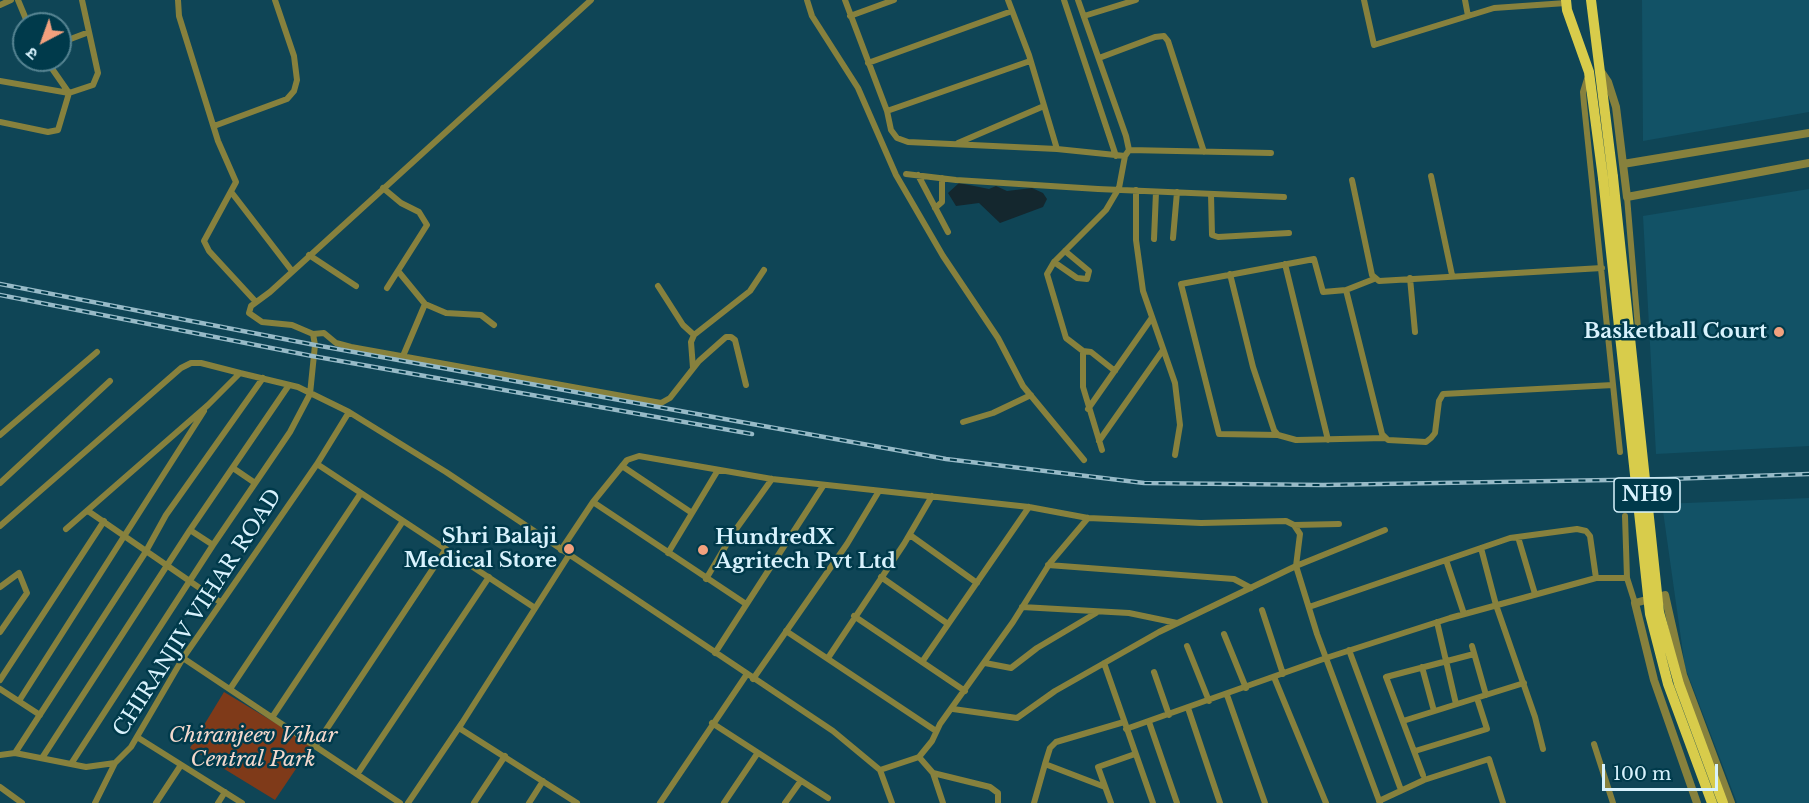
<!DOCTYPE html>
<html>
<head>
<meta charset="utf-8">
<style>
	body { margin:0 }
	#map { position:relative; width:1809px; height:803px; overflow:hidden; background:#0f4556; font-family:"Libre Baskerville","Noto Sans Devanagari",serif }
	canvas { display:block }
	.north { position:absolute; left:12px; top:12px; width:60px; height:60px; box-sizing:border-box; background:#003a4b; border:2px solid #568492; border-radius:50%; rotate:221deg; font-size:16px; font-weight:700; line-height:24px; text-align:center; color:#d8f2fd }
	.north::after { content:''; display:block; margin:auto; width:21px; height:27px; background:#f2a17e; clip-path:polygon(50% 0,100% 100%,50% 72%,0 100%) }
	.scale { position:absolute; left:1602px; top:764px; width:116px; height:27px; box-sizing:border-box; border:3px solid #d8f2fd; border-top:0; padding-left:8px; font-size:18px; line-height:21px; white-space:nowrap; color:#d8f2fd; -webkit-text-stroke:4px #003a4b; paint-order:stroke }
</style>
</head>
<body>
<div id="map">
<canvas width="1809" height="803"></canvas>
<div class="north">उ</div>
<div class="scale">100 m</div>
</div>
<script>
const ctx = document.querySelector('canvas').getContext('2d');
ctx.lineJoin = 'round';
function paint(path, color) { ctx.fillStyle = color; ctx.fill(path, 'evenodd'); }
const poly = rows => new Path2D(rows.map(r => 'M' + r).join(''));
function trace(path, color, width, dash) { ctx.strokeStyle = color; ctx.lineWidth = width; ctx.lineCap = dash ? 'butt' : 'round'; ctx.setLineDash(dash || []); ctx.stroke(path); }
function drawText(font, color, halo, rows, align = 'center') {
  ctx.font = font + ' "Libre Baskerville",serif'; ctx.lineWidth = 5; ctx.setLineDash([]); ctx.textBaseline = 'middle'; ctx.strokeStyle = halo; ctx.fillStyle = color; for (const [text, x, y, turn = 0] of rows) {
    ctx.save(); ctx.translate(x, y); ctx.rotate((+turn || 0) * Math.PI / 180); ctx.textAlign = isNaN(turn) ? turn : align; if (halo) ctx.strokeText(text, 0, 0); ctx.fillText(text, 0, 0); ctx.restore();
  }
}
paint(poly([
	[1642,0,1809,0,1809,112,1643,141],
	[1809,189,1809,446,1656,454,1643,216],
	[1809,498,1809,803,1737,803,1685,667,1662,504]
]), '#125266');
paint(poly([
	[224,692,312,745,275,800,190,748]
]), '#7f3a19');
paint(poly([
	[959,183,989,189,996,186,1007,191,1032,188,1043,193,1047,199,1043,207,1000,223,979,203,956,206,948,193]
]), '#14272e');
trace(poly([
	[18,0,28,24],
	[178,0,179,16,218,141,236,182,204,241,209,251,256,302],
	[807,0,812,16,858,88,896,175,943,256,998,338,1023,386,1084,460],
	[845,0,887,111,891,130,897,138,908,142,1057,149,1125,156,1129,150,1126,136,1078,0],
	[1008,0,1029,55,1057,149],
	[1064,0,1116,156],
	[1364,0,1374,45,1494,8,1566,3],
	[1465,0,1468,16],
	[0,5,11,0],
	[850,16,894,0],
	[1084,16,1136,0],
	[60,43,89,32],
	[1099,58,1155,37,1164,36,1168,41,1204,152],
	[46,60,69,93],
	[868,63,1012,11],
	[1587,79,1583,92,1584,104,1620,452],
	[0,81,69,93],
	[887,111,1030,61],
	[0,122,48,132,58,130,69,93,93,85,98,73,82,0],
	[214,126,287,99,294,91,297,80,294,56,275,0],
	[958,143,1044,106],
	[1129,150,1271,153],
	[906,174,956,180,1098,189,1284,197],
	[918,175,948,232],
	[1431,176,1452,275],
	[1352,180,1372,275,1379,281,1602,268],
	[383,188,401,203,419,212,427,225,387,288],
	[1136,190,1136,240,1143,291,1175,383,1180,425,1175,455],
	[232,193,292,271],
	[1211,194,1212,235,1218,237,1289,233],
	[935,208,942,202,942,178],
	[1173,238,1177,192],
	[1154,239,1156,192],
	[309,255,356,286],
	[1054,262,1077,278,1087,279,1089,271,1065,251],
	[1285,264,1328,440],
	[398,271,425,304,446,313,481,315,494,325],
	[1230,274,1253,367,1274,430,1278,435,1296,440,1385,438],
	[1410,278,1415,332],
	[1374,279,1346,290,1382,434,1388,440,1426,442,1431,438,1435,433,1439,401,1443,394,1613,385],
	[658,286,683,325,694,335],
	[313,334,324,333,336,343,351,347,661,403,670,398,699,361,726,337,731,337,735,340,746,385],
	[1609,335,1635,333,1638,328,1627,197],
	[1083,351,1091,352,1115,371],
	[403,356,425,304],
	[693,368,691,342,694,335,750,291,764,270],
	[1088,409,1151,319],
	[963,422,993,413,1031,395],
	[0,435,97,352],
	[1278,435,1219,434,1181,284,1314,259,1323,292,1346,290],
	[1099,441,1163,350],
	[1102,450,1083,387,1083,351,1066,338,1047,274,1054,262,1106,210,1119,188,1125,156],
	[317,464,535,608],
	[622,466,692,513],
	[233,468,255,483],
	[0,483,110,381],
	[593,502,746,604],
	[88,511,220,602],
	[1625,516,1627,578],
	[1294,525,1339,524],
	[0,526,181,368,191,363,201,363,240,373],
	[66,529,208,405,240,373,298,387,349,412,446,472,833,731,880,770,892,803],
	[190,530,213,545],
	[910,535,977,583],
	[1518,537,1535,594],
	[1481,548,1496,605,1535,717,1543,749],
	[561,550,593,502,627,460,639,456,772,479,1029,507,1088,518,1201,523,1286,521,1294,525,1300,534,1296,566,1317,634,1380,803],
	[668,553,718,470],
	[1446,560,1464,614],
	[1048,565,1234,579,1251,588],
	[881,577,948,624],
	[706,579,734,532,772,479],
	[0,587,19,573,27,593,0,632],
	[1022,607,1129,613,1177,623],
	[1309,607,1510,538,1577,529,1586,531,1590,536,1596,578],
	[1262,610,1283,674],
	[854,616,965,691],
	[1437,622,1456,704],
	[786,631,936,731],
	[1224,634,1246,688],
	[1187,646,1209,701],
	[1472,646,1486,695],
	[1349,650,1401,790],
	[715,653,823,486],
	[183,658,400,803],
	[828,658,904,544,932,496],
	[922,662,1029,507],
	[985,663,1011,668,1037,648,1096,613],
	[1104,663,1153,803],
	[1422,667,1434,711],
	[1154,672,1169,715],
	[1274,677,1326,803],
	[753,679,847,544,879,491],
	[0,680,104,521],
	[0,689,40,715],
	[230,689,361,493],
	[1227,695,1265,803],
	[19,701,204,411],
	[1188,708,1220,803],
	[953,709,1017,718,1055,691,1159,632,1296,566,1385,530],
	[273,716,403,521],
	[1403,721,1524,683],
	[1149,722,1177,803],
	[712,723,828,798],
	[459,728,577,803],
	[1126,729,1326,658,1450,618,1596,578,1627,578,1635,603],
	[137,737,242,803],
	[1594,744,1613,803],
	[316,745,446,549],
	[1415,751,1487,729,1477,698],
	[15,753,145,553,166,515,263,378],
	[0,755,15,753,86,767,115,763,131,747,183,658,317,464,349,412],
	[919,757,933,773,943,803],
	[42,758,190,530,289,385],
	[71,764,213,545,290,432,310,394,315,345,313,334,292,325,262,322,249,313,251,306,270,292,591,0],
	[1045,764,1050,748,1056,742,1124,722],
	[880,770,919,757,932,741,940,724,1013,622,1050,563,1088,518],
	[358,773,489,577],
	[933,773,990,787,998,793,998,803],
	[1423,775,1386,677,1474,654],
	[0,787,22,803],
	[1379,801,1424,780,1489,759,1503,803],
	[95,803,115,763],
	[156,803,181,765],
	[218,803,225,792],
	[408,803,462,723,569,555],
	[474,803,505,756],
	[529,803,543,781],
	[660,803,747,674],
	[724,803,757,754],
	[785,803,800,782],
	[1034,803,1045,764,1105,787],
	[1111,803,1098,767,1135,754]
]), '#87813d', 6);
trace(poly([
	[1602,73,1608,82,1616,107,1627,197,1809,163],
	[1623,164,1809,133],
	[1697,803,1654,680,1635,603,1665,595,1683,675,1731,803]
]), '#87813d', 8);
trace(poly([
	[1566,0,1567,10,1589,72,1603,178],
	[1591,0,1613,177]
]), '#d8cc4b', 10);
const rail = poly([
	[0,284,315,345,946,459,1144,483,1323,485,1668,479,1809,474],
	[0,295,312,356,752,434]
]);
trace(rail, '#97bac7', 4.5);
trace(rail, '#003a4b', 2, [7]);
trace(poly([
	[1613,177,1659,612,1679,684,1723,803],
	[1603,178,1650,614,1668,684,1712,803]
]), '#d8cc4b', 10);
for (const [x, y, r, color] of [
	[1779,332,6,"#f2a17e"],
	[569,549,6,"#f2a17e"],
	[703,550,6,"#f2a17e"]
]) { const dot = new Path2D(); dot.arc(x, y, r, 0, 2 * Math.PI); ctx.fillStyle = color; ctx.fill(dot); trace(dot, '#003a4b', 2); }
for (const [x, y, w] of [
	[1647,495,66]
]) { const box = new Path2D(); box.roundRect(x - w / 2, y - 17, w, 34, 4.5); ctx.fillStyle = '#003a4b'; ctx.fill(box); trace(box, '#d8f2fd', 1.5); }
drawText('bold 20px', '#d8f2fd', null, [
	["NH9",1647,495]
]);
drawText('bold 21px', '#d8f2fd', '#003a4b', [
	["Basketball Court",1767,332],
	["Shri Balaji",557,537],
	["Medical Store",557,561],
	["HundredX",715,538,"left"],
	["Agritech Pvt Ltd",715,562,"left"]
], 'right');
drawText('21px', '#d8f2fd', '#003a4b', [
	["CHIRANJIV VIHAR ROAD",198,613,-57]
]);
drawText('italic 21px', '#f3d8cc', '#003a4b', [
	["Chiranjeev Vihar",253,736],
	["Central Park",253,760]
]);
</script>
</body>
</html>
